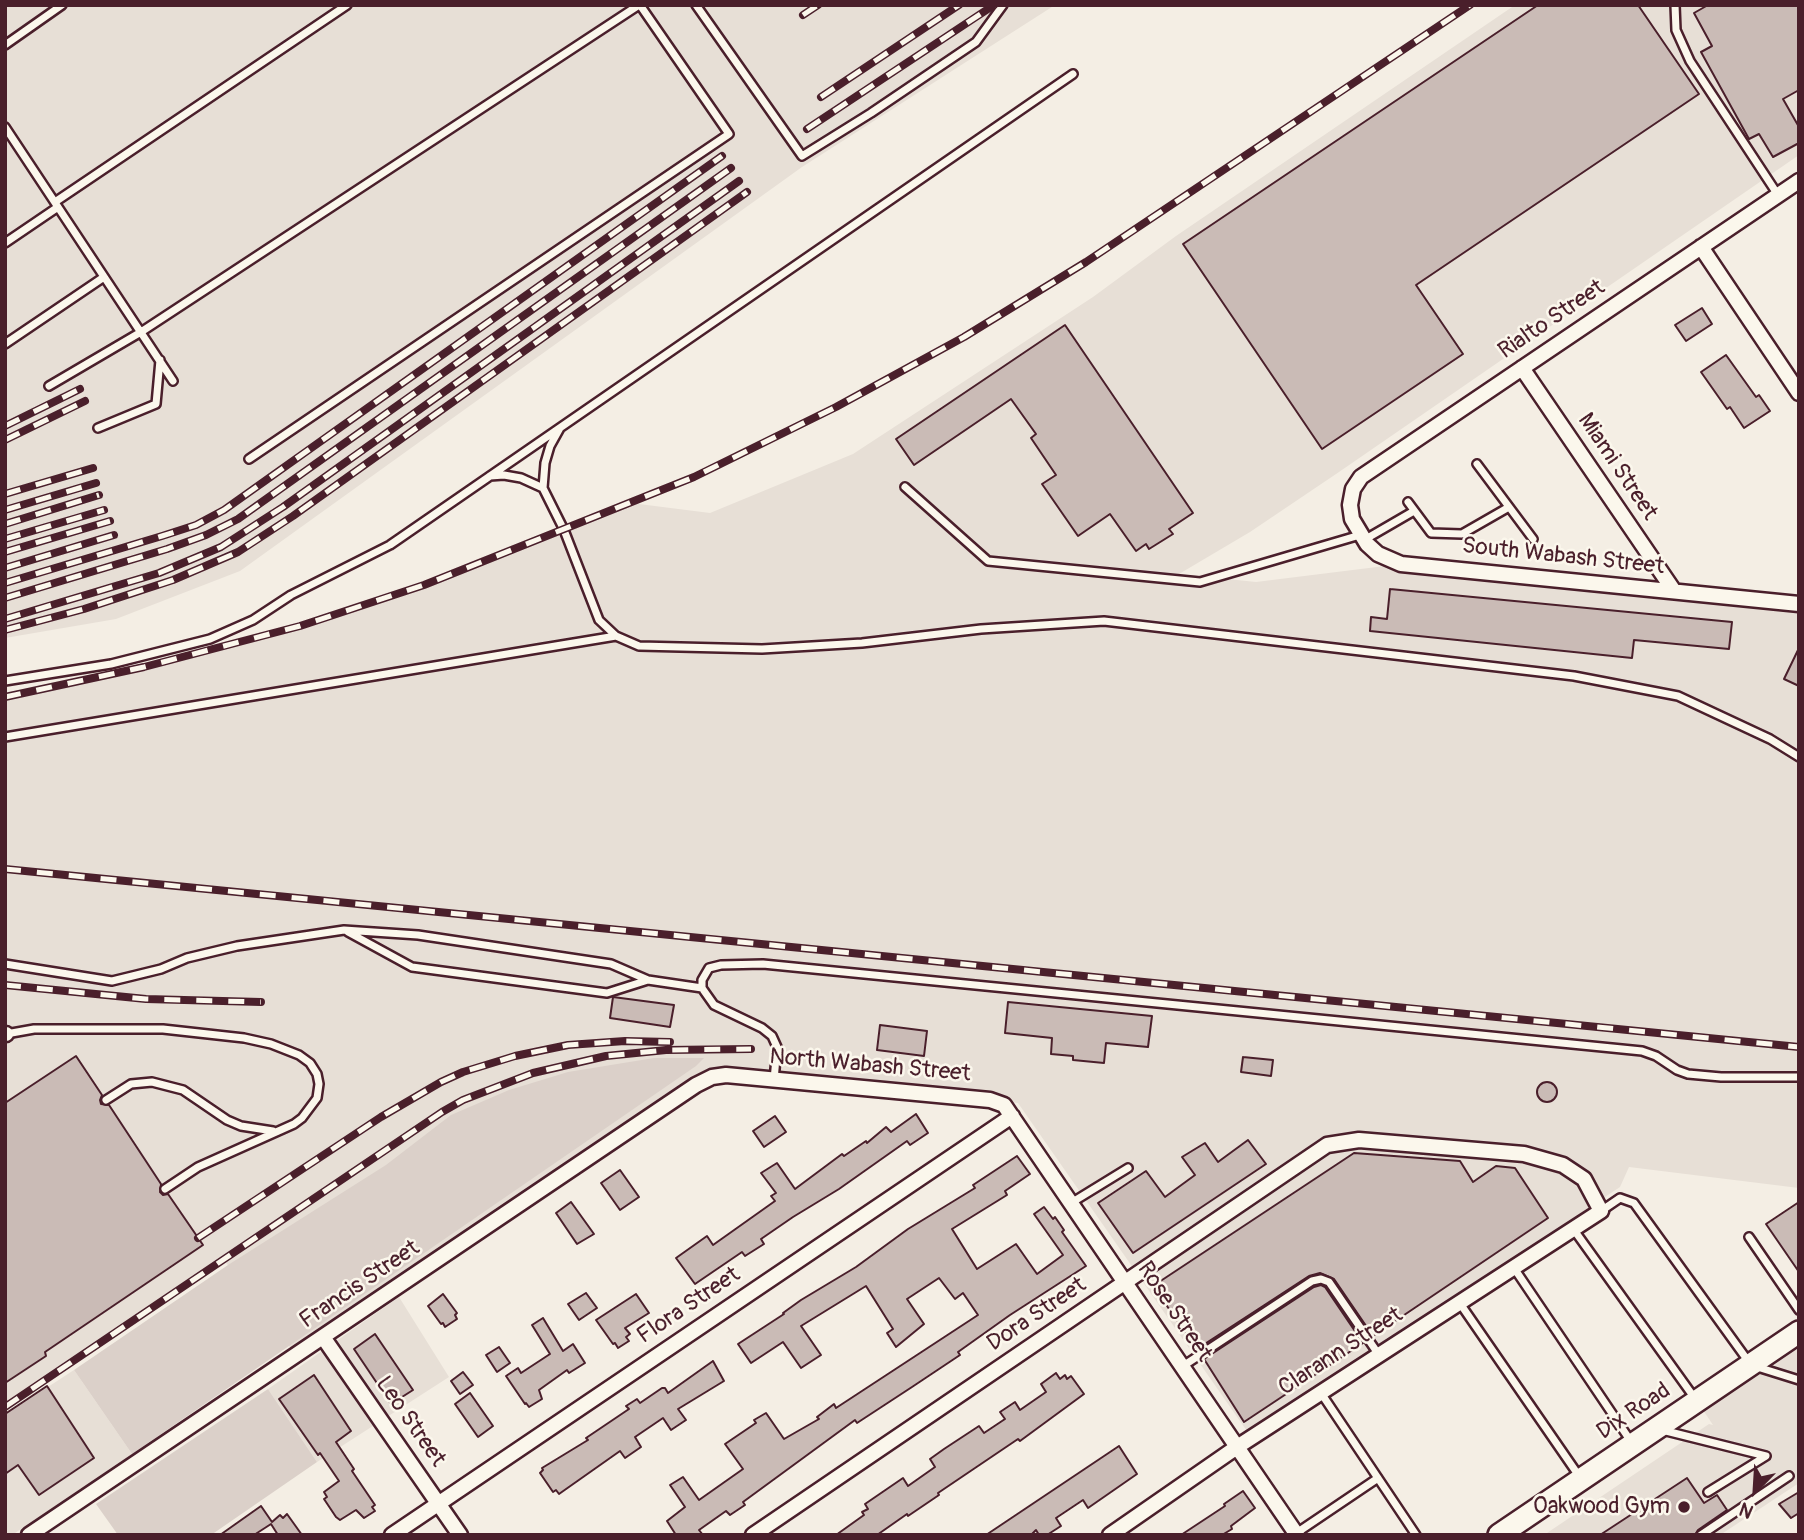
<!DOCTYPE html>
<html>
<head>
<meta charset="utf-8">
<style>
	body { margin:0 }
	#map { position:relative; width:1804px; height:1540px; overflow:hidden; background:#f4eee4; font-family:Pangolin,sans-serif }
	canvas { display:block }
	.frame { position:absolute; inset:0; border:7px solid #4a1f2b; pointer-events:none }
	.north { position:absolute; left:1720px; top:1456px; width:70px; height:70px; -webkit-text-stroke:5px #fbf7ec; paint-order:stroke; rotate:204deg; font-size:19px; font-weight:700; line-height:28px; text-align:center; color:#4a1f2b }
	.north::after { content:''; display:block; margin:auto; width:24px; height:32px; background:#4a1f2b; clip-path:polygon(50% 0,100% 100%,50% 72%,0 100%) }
</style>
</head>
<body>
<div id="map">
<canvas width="1804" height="1540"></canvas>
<div class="frame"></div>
<div class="north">N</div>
</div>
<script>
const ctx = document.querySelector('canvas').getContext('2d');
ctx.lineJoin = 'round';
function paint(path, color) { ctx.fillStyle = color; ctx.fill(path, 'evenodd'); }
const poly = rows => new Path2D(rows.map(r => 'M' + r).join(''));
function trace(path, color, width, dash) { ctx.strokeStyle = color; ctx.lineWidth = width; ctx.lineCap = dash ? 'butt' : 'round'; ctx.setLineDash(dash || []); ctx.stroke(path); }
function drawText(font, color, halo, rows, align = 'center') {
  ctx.font = font + ' Pangolin,sans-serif'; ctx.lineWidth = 5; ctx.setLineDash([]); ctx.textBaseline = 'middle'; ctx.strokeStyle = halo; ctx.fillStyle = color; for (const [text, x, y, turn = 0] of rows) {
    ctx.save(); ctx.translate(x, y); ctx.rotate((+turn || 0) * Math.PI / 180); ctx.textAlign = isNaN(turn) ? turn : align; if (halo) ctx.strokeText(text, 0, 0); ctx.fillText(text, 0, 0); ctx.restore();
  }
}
paint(poly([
	[5,5,1055,5,802,167,240,571,116,619,5,638],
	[1515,5,1799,5,1799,155,1339,472,1250,532,1179,574,1256,582,1401,564,1799,604,1799,1188,1629,1167,1620,1187,1249,1434,1018,1103,717,1076,296,1355,224,1260,5,1407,5,697,144,667,300,626,424,585,631,503,710,513,853,454,1093,297,1176,236],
	[399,1297,449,1377,317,1462,268,1389],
	[1799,1332,1799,1483,1720,1535,1544,1535,1709,1424,1713,1425,1697,1401],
	[74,1370,132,1454,12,1535,5,1535,5,1415]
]), '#e7dfd6');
paint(poly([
	[654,1058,704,1058,696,1066,132,1454,74,1370,228,1265,386,1165,451,1115,509,1090,568,1072],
	[268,1389,317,1462,211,1535,118,1535,96,1504]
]), '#dbd0c9');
const building = poly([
	[1538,5,1638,5,1699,94,1416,285,1463,354,1322,449,1183,244,1538,5],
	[1708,5,1799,5,1799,90,1783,99,1799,127,1799,143,1773,157,1759,134,1749,139,1701,52,1712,46,1694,13,1708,5],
	[1702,308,1712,324,1686,341,1675,325,1702,308],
	[1065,325,1193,513,1169,529,1173,534,1149,549,1146,544,1136,551,1110,514,1078,536,1042,484,1056,475,1031,438,1036,434,1011,399,914,465,896,439,1065,325],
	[1726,355,1756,397,1759,395,1770,411,1744,428,1730,407,1727,409,1701,372,1726,355],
	[1390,589,1732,622,1729,649,1634,640,1632,658,1370,631,1371,617,1387,619,1390,589],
	[1799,648,1799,686,1784,679,1799,648],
	[613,997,674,1005,670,1027,610,1018,613,997],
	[1008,1002,1152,1016,1148,1047,1106,1043,1104,1063,1073,1060,1073,1056,1051,1054,1052,1038,1005,1033,1008,1002],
	[880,1025,927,1031,924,1056,877,1050,880,1025],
	[76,1056,102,1095,100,1100,101,1104,109,1105,161,1184,160,1192,163,1195,168,1194,203,1245,45,1352,46,1356,5,1383,5,1103,76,1056],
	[1243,1057,1273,1060,1271,1076,1241,1072,1243,1057],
	'1537 1092a10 10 0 1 1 20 0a10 10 0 1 1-20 0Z',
	[916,1114,928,1133,910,1145,907,1141,839,1189,793,1217,761,1239,764,1244,745,1256,742,1252,695,1284,676,1258,707,1236,713,1245,775,1201,771,1196,776,1193,761,1173,777,1163,795,1189,842,1154,844,1156,866,1141,867,1143,886,1127,891,1132,916,1114],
	[775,1116,786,1132,764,1147,753,1131,775,1116],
	[1248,1140,1266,1164,1133,1253,1098,1203,1146,1171,1165,1197,1195,1175,1182,1157,1205,1143,1218,1162,1248,1140],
	[1354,1153,1460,1161,1473,1182,1496,1166,1515,1168,1548,1218,1373,1336,1334,1279,1320,1273,1309,1276,1197,1349,1153,1286,1354,1153],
	[1017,1156,1030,1174,1005,1191,1007,1195,952,1229,977,1269,1016,1244,1037,1274,1063,1255,1034,1214,1044,1207,1053,1219,1055,1217,1064,1230,1062,1232,1086,1266,1010,1315,958,1352,960,1355,912,1387,857,1423,855,1420,743,1502,745,1505,730,1515,726,1511,699,1530,703,1535,676,1535,667,1521,685,1507,670,1485,683,1477,699,1500,743,1469,725,1444,756,1423,754,1420,766,1413,784,1439,819,1419,817,1417,834,1404,836,1408,978,1315,963,1293,955,1299,939,1278,907,1299,924,1324,896,1347,887,1333,893,1329,866,1286,801,1326,821,1355,801,1368,783,1342,751,1363,738,1344,784,1314,783,1313,801,1300,856,1267,908,1229,975,1188,973,1185,1017,1156],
	[620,1170,639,1197,620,1210,601,1183,620,1170],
	[571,1202,594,1234,577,1244,556,1213,571,1202],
	[1799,1202,1799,1272,1766,1224,1799,1202],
	[1321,1285,1325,1287,1363,1343,1244,1422,1204,1359,1314,1287,1321,1285],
	[586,1293,597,1308,579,1320,568,1304,586,1293],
	[443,1294,457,1313,455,1315,457,1319,445,1327,443,1323,441,1324,428,1306,443,1294],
	[636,1294,649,1313,625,1328,630,1334,626,1337,629,1341,618,1348,615,1343,613,1344,596,1320,636,1294],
	[543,1318,563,1351,573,1344,585,1363,569,1373,567,1370,539,1390,542,1399,529,1407,526,1403,525,1404,506,1376,518,1368,521,1373,550,1354,532,1325,543,1318],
	[375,1334,413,1390,391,1404,354,1349,375,1334],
	[499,1347,510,1363,497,1372,486,1355,499,1347],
	[713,1361,724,1381,678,1409,686,1420,671,1430,663,1418,635,1437,641,1447,625,1458,620,1451,559,1494,556,1490,553,1492,540,1473,543,1470,542,1468,588,1440,586,1438,629,1409,626,1406,637,1399,640,1403,662,1388,665,1388,668,1393,713,1361],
	[463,1372,473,1385,460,1394,451,1381,463,1372],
	[1056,1373,1060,1379,1065,1375,1067,1379,1071,1376,1084,1394,1020,1441,1018,1439,938,1493,939,1495,908,1516,907,1514,877,1535,836,1535,864,1515,862,1512,868,1509,865,1504,903,1478,908,1486,935,1467,930,1459,944,1449,979,1426,984,1433,1005,1419,1000,1412,1015,1402,1020,1410,1046,1392,1041,1384,1056,1373],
	[314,1375,351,1431,336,1442,354,1469,352,1471,375,1505,372,1507,375,1511,364,1518,356,1510,340,1520,336,1517,324,1499,327,1497,324,1492,339,1481,320,1453,318,1455,279,1399,314,1375],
	[47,1386,94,1458,39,1495,18,1465,5,1474,5,1414,47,1386],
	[470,1393,493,1426,478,1437,455,1404,470,1393],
	[1119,1446,1137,1474,1088,1508,1083,1500,1056,1518,1061,1526,1047,1535,1039,1535,1036,1530,1031,1535,986,1535,1119,1446],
	[1687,1478,1704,1503,1717,1495,1727,1510,1698,1530,1695,1535,1600,1535,1687,1478],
	[1243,1491,1255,1508,1231,1526,1232,1529,1222,1535,1181,1535,1225,1506,1224,1504,1243,1491],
	[1799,1492,1799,1513,1791,1518,1779,1504,1799,1492],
	[261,1506,272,1522,280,1515,283,1518,287,1514,302,1535,278,1535,271,1524,254,1535,220,1535,261,1506]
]);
paint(building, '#cabbb6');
trace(building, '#4a1f2b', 2);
const service = poly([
	[696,5,802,156,871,113,976,42,1003,5],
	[1675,5,1676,30,1690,61,1778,195],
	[5,45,62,5],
	[5,127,173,381],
	[55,202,347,5],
	[5,243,58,207],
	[5,344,104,277],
	[49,386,141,332,639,5],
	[98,428,156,404,160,360],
	[560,428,550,446,545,463,543,488,564,530,599,620,616,636,639,646,762,649,862,643,981,629,1104,621,1574,676,1678,696,1770,739,1799,757],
	[249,459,729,134,640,5],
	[1477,464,1533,539],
	[490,476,504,475,521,478,543,488],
	[905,487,988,561,1200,582,1360,535],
	[1408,502,1431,533,1462,534,1509,507],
	[1364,540,1414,511],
	[5,681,111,664,210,639,253,620,291,595,390,545,1073,74],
	[5,737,616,636],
	[348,932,412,967,607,993,648,980,702,988],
	[5,964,112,981,161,969,187,958,237,946,344,930,418,935,611,964,648,980],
	[6,1034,34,1029,163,1029,244,1038,271,1044,299,1055,310,1063,317,1074,319,1084,317,1098,302,1118,294,1124,198,1167,165,1189],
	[774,1080,777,1047,772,1036,762,1028,714,1005,702,988,702,980,709,968,721,965,763,964,1612,1048,1642,1051,1656,1056,1677,1070,1688,1074,1721,1077,1799,1077],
	[106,1100,131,1084,152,1082,183,1090,227,1120,241,1126,273,1131],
	[1071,1203,1128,1168],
	[1601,1211,1620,1198,1634,1203,1751,1365,1799,1380],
	[1574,1230,1696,1400],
	[1749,1237,1799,1310],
	[1514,1268,1632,1443],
	[1459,1302,1579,1476],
	[1183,1366,1312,1281,1321,1279,1329,1282,1379,1355],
	[1321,1393,1416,1535],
	[1662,1430,1766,1456,1708,1492],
	[1295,1534,1378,1478],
	[1701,1535,1789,1476]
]);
const minor = poly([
	[1799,181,1361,477,1353,489,1350,505,1352,519,1367,544,1378,554,1401,564,1799,604],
	[1701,247,1799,393],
	[1522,368,1674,591],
	[5,1034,6,1034],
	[323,1337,460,1535],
	[29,1535,696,1085,712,1077,726,1075,990,1100,1004,1105,1297,1535],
	[392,1535,1012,1116],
	[753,1535,1327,1145,1359,1140,1524,1154,1563,1165,1584,1179,1601,1211,1237,1447,1110,1535]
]);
const secondary = poly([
	[1499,1535,1799,1332]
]);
trace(service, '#4a1f2b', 12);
trace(minor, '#4a1f2b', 19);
trace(secondary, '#4a1f2b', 26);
trace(service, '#fbf7ec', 7);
trace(minor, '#fbf7ec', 14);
trace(secondary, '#fbf7ec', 21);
const rail = poly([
	[803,15,818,5],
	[821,97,959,5],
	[807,129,994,5],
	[5,426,80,389],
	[5,440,85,401],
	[5,494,93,468],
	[5,510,96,483],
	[5,524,99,495],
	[5,539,104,510],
	[5,552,110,521],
	[5,568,114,535],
	[5,583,162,536,196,525,224,510,722,156],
	[5,598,167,549,206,535,238,519,731,168],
	[5,619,159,573,221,547,283,507,739,181],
	[5,630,84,609,173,580,238,552,293,516,747,192],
	[5,697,144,667,300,626,424,585,694,477,836,407,964,337,1086,262,1470,5],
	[5,869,1799,1047],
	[5,985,146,999,261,1002],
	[198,1238,381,1117,441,1082,463,1072,515,1056,568,1045,625,1041,670,1042],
	[5,1407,442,1112,463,1100,533,1073,606,1056,666,1050,751,1049]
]);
trace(rail, '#4a1f2b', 8);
trace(rail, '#fbf7ec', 5, [16]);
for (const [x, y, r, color] of [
	[1684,1507,7,"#4a1f2b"]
]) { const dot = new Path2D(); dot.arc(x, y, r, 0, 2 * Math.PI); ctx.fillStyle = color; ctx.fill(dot); trace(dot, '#fbf7ec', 2.5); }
drawText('23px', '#4a1f2b', '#fbf7ec', [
	["Rialto Street",1552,320,-34],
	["Miami Street",1617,467,56],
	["South Wabash Street",1563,557,6],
	["North Wabash Street",870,1066,5],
	["Francis Street",360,1285,-34],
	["Flora Street",689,1306,-34],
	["Rose Street",1174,1312,56],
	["Dora Street",1037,1315,-34],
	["Clarann Street",1341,1352,-33],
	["Dix Road",1634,1412,-34],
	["Leo Street",410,1422,55]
]);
drawText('23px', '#4a1f2b', '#fbf7ec', [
	["Oakwood Gym",1670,1507]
], 'right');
</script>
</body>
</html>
